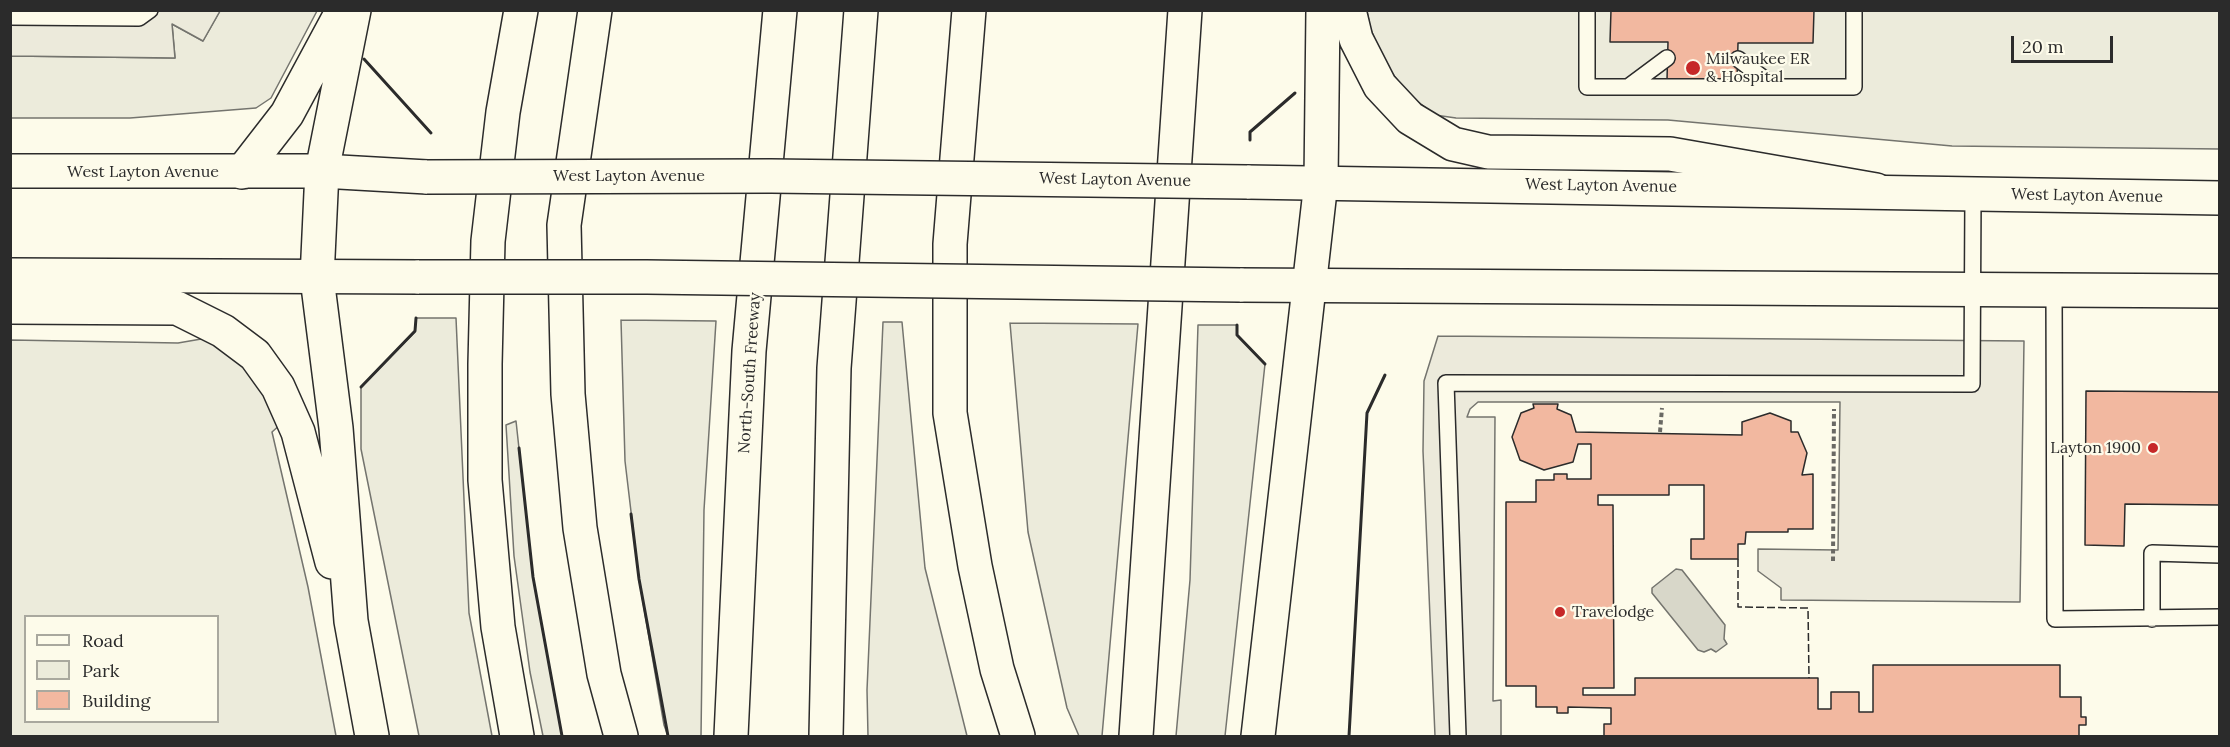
<!DOCTYPE html>
<html>
<head>
<meta charset="utf-8">
<style>
	body { margin:0 }
	#map { position:relative; width:2230px; height:747px; overflow:hidden; background:#fdfbea; font-family:Lora,serif }
	canvas { display:block }
	.frame { position:absolute; inset:0; border:12px solid #2b2b2b; pointer-events:none }
	.legend { position:absolute; left:24px; top:615px; width:195px; height:108px; box-sizing:border-box; background:#fdfbea; border:2px solid #a9a89e; margin:0; padding:8px 10px; list-style:none; font-size:18px; color:#2b2b2b }
	.legend li { display:flex; align-items:center; gap:12px; height:30px }
	.legend b { width:30px; border:2px solid #a9a89e }
	.scale { position:absolute; left:2011px; top:36px; width:102px; height:27px; box-sizing:border-box; border:3px solid #2b2b2b; border-top:0; padding-left:8px; font-size:18px; line-height:21px; white-space:nowrap; color:#2b2b2b; -webkit-text-stroke:4px #fdfbea; paint-order:stroke }
</style>
</head>
<body>
<div id="map">
<canvas width="2230" height="747"></canvas>
<div class="frame"></div>
<ul class="legend">
<li><b style="height:8px;background:#fdfbea"></b>Road</li>
<li><b style="height:16px;background:#ecebdb"></b>Park</li>
<li><b style="height:16px;background:#f2b8a0"></b>Building</li>
</ul>
<div class="scale">20 m</div>
</div>
<script>
const ctx = document.querySelector('canvas').getContext('2d');
ctx.lineJoin = 'round';
function paint(path, color) { ctx.fillStyle = color; ctx.fill(path, 'evenodd'); }
const poly = rows => new Path2D(rows.map(r => 'M' + r).join(''));
function trace(path, color, width, dash) { ctx.strokeStyle = color; ctx.lineWidth = width; ctx.lineCap = dash ? 'butt' : 'round'; ctx.setLineDash(dash || []); ctx.stroke(path); }
function drawText(font, color, halo, rows, align = 'center') {
  ctx.font = font + ' Lora,serif'; ctx.lineWidth = 4.5; ctx.setLineDash([]); ctx.textBaseline = 'middle'; ctx.strokeStyle = halo; ctx.fillStyle = color; for (const [text, x, y, turn = 0] of rows) {
    ctx.save(); ctx.translate(x, y); ctx.rotate((+turn || 0) * Math.PI / 180); ctx.textAlign = isNaN(turn) ? turn : align; if (halo) ctx.strokeText(text, 0, 0); ctx.fillText(text, 0, 0); ctx.restore();
  }
}
const green = poly([
	[220,11,317,11,271,98,256,108,130,118,11,118,11,56,175,58,172,24,203,41,220,11],
	[1367,11,2219,11,2219,149,1952,146,1668,120,1456,118,1435,115,1408,94,1383,61,1370,27,1367,11],
	[416,318,456,318,469,613,492,736,419,736,361,449,361,387,415,332,416,318],
	[621,320,716,321,704,510,701,736,668,736,664,725,639,579,625,461,621,320],
	[883,322,902,322,925,568,967,736,868,736,867,690,883,322],
	[1010,323,1138,324,1102,736,1079,736,1067,708,1028,532,1010,323],
	[1198,325,1237,325,1237,335,1265,364,1225,736,1176,736,1190,580,1198,325],
	[207,338,243,365,268,394,281,424,272,432,308,587,336,736,11,736,11,340,178,343,207,338],
	[26,616,218,616,218,722,26,722,26,616],
	[516,421,533,577,562,736,543,736,530,672,514,556,506,425,516,421]
]);
paint(green, '#ecebdb');
trace(green, '#74746e', 1.5);
const parking = poly([
	[11,11,220,11,203,41,172,24,175,58,11,56,11,11],
	[1438,336,2024,341,2020,602,1781,600,1781,588,1758,571,1758,549,1838,550,1840,402,1478,402,1470,409,1467,417,1495,417,1493,701,1501,700,1501,736,1435,736,1423,451,1424,381,1438,336]
]);
paint(parking, '#eceadb');
trace(parking, '#74746e', 1.5);
const water = poly([
	[1676,569,1682,570,1725,625,1724,639,1727,644,1716,652,1711,649,1704,652,1698,650,1652,593,1652,588,1676,569]
]);
paint(water, '#d8d7c9');
trace(water, '#74746e', 1.5);
const building = poly([
	[1611,10,1814,10,1813,43,1738,43,1737,81,1667,80,1668,42,1610,42,1611,10],
	[2086,391,2220,392,2220,505,2125,504,2124,546,2085,545,2086,391],
	[1533,404,1558,404,1557,409,1571,415,1576,432,1742,435,1742,422,1770,413,1791,421,1791,432,1798,432,1807,453,1802,475,1813,474,1813,529,1788,529,1788,532,1746,532,1745,544,1738,544,1738,559,1691,559,1691,539,1704,539,1704,485,1669,485,1669,495,1598,495,1598,505,1613,505,1614,688,1583,688,1583,695,1635,695,1635,678,1818,678,1818,709,1831,709,1831,692,1859,692,1859,712,1873,712,1873,665,2060,665,2060,697,2081,697,2081,717,2086,717,2086,725,2079,725,2079,736,1604,736,1604,724,1611,724,1611,708,1568,707,1568,713,1557,713,1557,707,1536,707,1536,686,1506,686,1506,502,1536,502,1536,480,1554,480,1554,474,1567,474,1567,479,1591,479,1591,444,1578,444,1573,462,1544,470,1520,460,1512,437,1521,413,1534,408,1533,404]
]);
paint(building, '#f2b8a0');
trace(building, '#2b2b2b', 1.5);
const lane = poly([
	[1587,10,1587,87,1854,87,1854,10],
	[10,17,139,18,150,10],
	[1738,59,1775,87],
	[1628,87,1667,58],
	[2054,291,2055,619,2220,617],
	[2152,619,2152,553,2220,555],
	[1458,736,1446,383,1972,384,1973,195]
]);
const secondary = poly([
	[10,171,322,171,427,177],
	[1247,182,2220,198],
	[10,275,419,277],
	[1240,285,2220,291]
]);
const highway = poly([
	[354,10,322,171,317,278,336,428,351,621,372,736],
	[595,10,564,225,568,394,580,528,604,674,621,736],
	[969,10,950,244,950,413,975,566,997,669,1018,736],
	[1349,10,1356,39,1380,86,1410,118,1453,144,1488,152,1670,154,1876,190],
	[242,172,287,114,343,10],
	[10,307,177,308,223,331,255,355,278,387,298,432,332,562],
	[517,736,498,627,485,480,485,364,488,241,503,112,521,10],
	[731,736,749,351,780,10],
	[826,736,834,368,861,10],
	[1136,736,1185,10],
	[1258,736,1321,182,1323,10]
]);
trace(lane, '#2b2b2b', 18);
trace(secondary, '#2b2b2b', 36);
trace(highway, '#2b2b2b', 36);
trace(poly([
	[1660,432,1662,408],
	[1833,561,1834,409]
]), '#6a6964', 4, [4.5, 3]);
trace(lane, '#fdfbea', 15);
trace(secondary, '#fdfbea', 33);
trace(highway, '#fdfbea', 33);
const secondaryBridge = poly([
	[427,177,771,176,1247,182],
	[419,277,647,277,1240,285]
]);
trace(secondaryBridge, '#2b2b2b', 36, []);
trace(secondaryBridge, '#fdfbea', 33);
trace(poly([
	[1738,559,1738,607,1808,608,1809,678]
]), '#2b2b2b', 1.5, [8, 3]);
trace(poly([
	[364,59,431,133],
	[1250,140,1250,132,1295,93],
	[1237,325,1237,335,1265,364],
	[361,387,415,331,416,318],
	[519,448,533,577,562,736],
	[631,514,639,579,668,736],
	[1349,736,1367,413,1385,375]
]), '#2b2b2b', 3);
for (const [x, y, r, color] of [
	[1693,68,8,"#c62828"],
	[2153,448,6,"#c62828"],
	[1560,612,6,"#c62828"]
]) { const dot = new Path2D(); dot.arc(x, y, r, 0, 2 * Math.PI); ctx.fillStyle = color; ctx.fill(dot); trace(dot, '#fdfbea', 2); }
drawText('16px', '#2b2b2b', '#fdfbea', [
	["Milwaukee ER",1706,59],
	["& Hospital",1706,77],
	["Layton 1900",2141,448,"right"],
	["Travelodge",1572,612]
], 'left');
drawText('16px', '#2b2b2b', '#fdfbea', [
	["West Layton Avenue",143,172],
	["West Layton Avenue",629,176],
	["West Layton Avenue",1115,180,1],
	["West Layton Avenue",1601,186,1],
	["West Layton Avenue",2087,196,1],
	["North-South Freeway",750,373,-86]
]);
</script>
</body>
</html>
